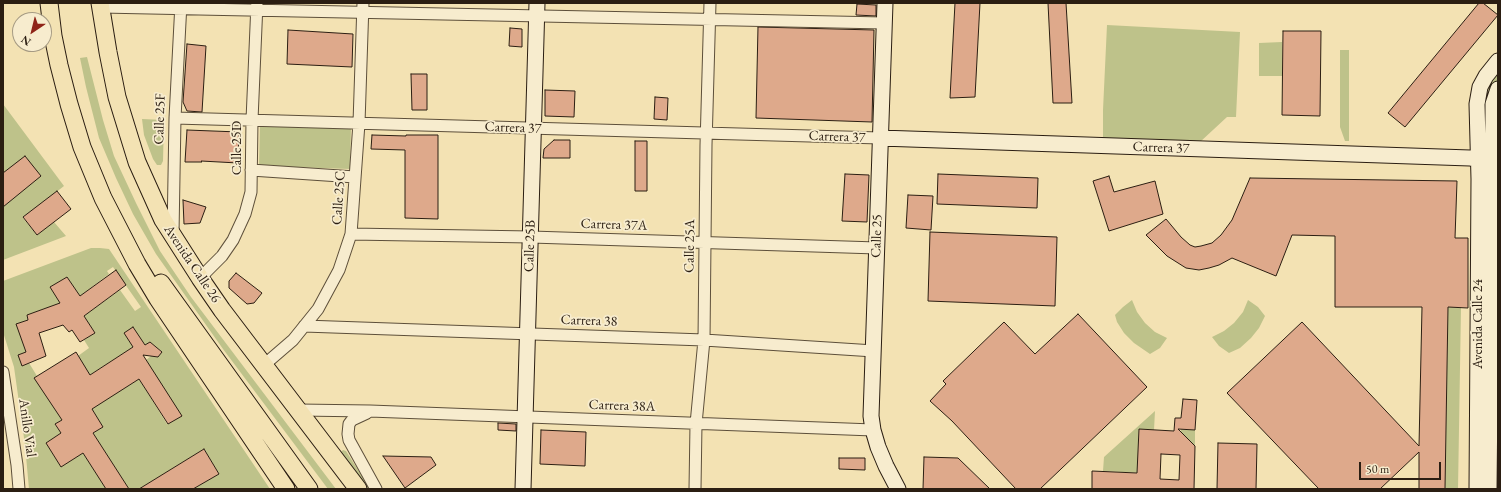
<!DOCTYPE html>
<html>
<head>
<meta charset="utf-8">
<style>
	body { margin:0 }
	#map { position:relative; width:1501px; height:492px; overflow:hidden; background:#f3e2b3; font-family:"EB Garamond",serif }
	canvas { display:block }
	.frame { position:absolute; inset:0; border:4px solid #2b1e12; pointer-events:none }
	.north { position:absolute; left:12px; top:12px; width:40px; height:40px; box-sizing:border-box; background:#f7ecce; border:1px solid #a59a83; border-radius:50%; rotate:215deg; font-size:11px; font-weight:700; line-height:16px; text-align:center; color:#2b1e12 }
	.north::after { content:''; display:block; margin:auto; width:14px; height:18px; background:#8f2418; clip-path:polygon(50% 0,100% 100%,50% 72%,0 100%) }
	.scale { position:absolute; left:1359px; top:462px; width:82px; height:18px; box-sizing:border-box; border:2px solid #2b1e12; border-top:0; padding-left:5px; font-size:12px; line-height:14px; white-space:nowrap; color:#2b1e12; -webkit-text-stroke:3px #f7ecce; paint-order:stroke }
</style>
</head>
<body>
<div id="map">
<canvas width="1501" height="492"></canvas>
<div class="frame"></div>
<div class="north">N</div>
<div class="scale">50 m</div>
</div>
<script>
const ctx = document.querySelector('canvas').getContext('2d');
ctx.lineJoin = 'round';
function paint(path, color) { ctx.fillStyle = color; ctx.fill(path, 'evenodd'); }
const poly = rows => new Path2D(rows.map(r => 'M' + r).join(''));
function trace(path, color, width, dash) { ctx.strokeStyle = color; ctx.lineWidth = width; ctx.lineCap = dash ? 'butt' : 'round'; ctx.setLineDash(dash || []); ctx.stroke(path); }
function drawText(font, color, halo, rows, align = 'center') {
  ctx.font = font + ' "EB Garamond",serif'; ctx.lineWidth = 3.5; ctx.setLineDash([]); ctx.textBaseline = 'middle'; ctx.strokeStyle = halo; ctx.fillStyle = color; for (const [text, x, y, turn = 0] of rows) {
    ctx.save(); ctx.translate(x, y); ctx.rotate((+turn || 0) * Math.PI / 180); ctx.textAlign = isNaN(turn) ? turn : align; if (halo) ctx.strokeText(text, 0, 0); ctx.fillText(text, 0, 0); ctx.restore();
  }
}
paint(poly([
	[1107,25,1240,32,1236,117,1227,117,1200,142,1103,139,1103,110],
	[1282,42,1282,76,1259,76,1259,43],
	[1340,50,1349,50,1349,141,1345,141,1340,127],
	[87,57,103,120,114,156,136,203,160,251,191,297,336,489,328,489,223,349,156,254,133,214,116,178,99,138,86,87,80,58],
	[1498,72,1498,82,1488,142,1484,143,1486,98,1489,88],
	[3,104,64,186,23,218,37,235,54,222,66,236,3,260],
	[142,119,164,120,163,161,161,165,157,165,153,159,144,135],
	[260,124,351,127,350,169,259,166],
	[91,248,100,248,109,249,270,489,193,489,219,474,204,449,139,489,129,489,93,433,103,427,94,412,88,411,139,379,167,424,181,416,146,360,151,356,158,357,162,352,150,342,145,345,133,328,124,333,133,347,68,389,78,356,89,348,84,340,95,333,84,316,120,290,135,311,141,307,113,267,107,271,109,274,80,296,67,277,50,287,68,315,46,308,27,315,28,320,17,324,26,352,19,355,22,366,29,363,37,376,34,378,62,420,55,425,61,433,46,443,61,467,83,453,106,489,29,489,25,445,14,367,3,332,3,281],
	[1132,300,1137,312,1145,323,1155,332,1167,338,1160,348,1150,354,1134,343,1124,333,1117,322,1115,315,1123,307],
	[1248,300,1258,307,1265,316,1259,328,1251,338,1240,348,1229,353,1219,346,1212,337,1224,331,1234,323,1243,312],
	[1448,307,1461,307,1458,489,1445,489],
	[1155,411,1154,430,1139,429,1138,458,1161,459,1160,474,1103,471,1104,457],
	[1181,429,1195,430,1195,446,1187,438,1180,446],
	[343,450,346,451,370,489,367,489,341,452]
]), '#bec28a');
const building = poly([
	[955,3,980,3,975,97,950,98,955,3],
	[1048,3,1066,3,1072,103,1053,103,1048,3],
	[1479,3,1483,3,1498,15,1405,127,1388,113,1479,3],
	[857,4,876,5,876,16,856,15,857,4],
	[758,27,874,30,872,122,756,118,758,27],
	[510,28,522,29,522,47,509,46,510,28],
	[288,30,353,34,352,67,287,64,288,30],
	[1283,31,1321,31,1320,116,1282,115,1283,31],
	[187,44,206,46,202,112,187,111,183,102,187,44],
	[411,74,427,74,427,110,412,110,411,74],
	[545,90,575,91,574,117,545,116,545,90],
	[655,97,668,98,667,120,654,119,655,97],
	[187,130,239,132,238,163,201,161,202,162,185,162,187,130],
	[372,135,406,136,406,135,438,135,438,219,405,218,405,150,371,149,372,135],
	[554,140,570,140,570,158,543,158,544,149,554,140],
	[635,141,647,141,647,191,635,191,635,141],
	[25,156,41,176,3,207,3,173,25,156],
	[845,174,869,175,867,222,842,221,845,174],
	[938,174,1038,178,1037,208,937,204,938,174],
	[1109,176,1114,192,1155,181,1163,214,1109,231,1093,181,1109,176],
	[1250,178,1457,181,1455,238,1468,238,1468,308,1448,307,1445,489,1419,489,1419,452,1380,489,1319,489,1227,393,1302,322,1419,446,1422,307,1335,307,1335,236,1292,235,1276,276,1232,258,1219,265,1209,268,1199,270,1186,268,1167,256,1146,235,1166,219,1181,237,1190,245,1195,247,1201,246,1212,243,1221,235,1232,220,1250,178],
	[57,191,71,209,37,235,23,217,57,191],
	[908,195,933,196,931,230,906,228,908,195],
	[183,200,206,207,200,223,184,224,183,200],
	[930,232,1057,237,1055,306,928,301,930,232],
	[116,270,126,285,84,316,95,333,80,342,72,330,69,332,63,325,39,333,46,356,22,366,18,355,26,352,16,324,28,320,27,315,60,303,50,287,67,277,80,296,116,270],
	[236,273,262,293,254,303,247,304,229,288,229,281,236,273],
	[1078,314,1147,387,1040,489,1016,489,952,421,930,401,946,384,943,381,1004,322,1035,354,1078,314],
	[133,327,145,345,150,342,162,352,158,357,143,355,182,416,168,424,139,379,92,409,103,427,93,433,129,489,106,489,83,453,61,467,46,443,61,433,55,424,62,420,34,378,76,352,90,375,133,347,124,333,133,327],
	[1183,399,1197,400,1195,430,1178,429,1195,446,1194,489,1092,489,1092,471,1137,473,1139,429,1174,431,1175,418,1181,418,1183,399],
	[1161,454,1180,455,1179,480,1160,479,1161,454],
	[498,423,516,424,516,431,498,430,498,423],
	[541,430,586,432,585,466,540,464,541,430],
	[1218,443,1257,444,1256,489,1217,489,1218,443],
	[204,449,219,474,193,489,139,489,204,449],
	[383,456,431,457,436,465,405,488,383,456],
	[924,457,958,458,990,489,923,489,924,457],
	[839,458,865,458,865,470,839,469,839,458]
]);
paint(building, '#dea98b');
trace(building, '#2b1e12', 1);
const street = poly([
	[101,7,884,23],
	[175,118,880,138],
	[251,170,355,177],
	[173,234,175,118,181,3],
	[351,234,531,237,877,248],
	[200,278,222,256,233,240,245,214,251,192,252,120,257,3],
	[304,326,704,340,874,351],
	[264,365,293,340,318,309,339,270,351,234,359,123,363,3],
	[3,372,17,465,19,489],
	[299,410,370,411,873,430],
	[367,413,352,420,349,424,348,434,349,440,376,489],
	[695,489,696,424,704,340,706,145,710,3]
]);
const secondary = poly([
	[885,3,871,416,873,430,878,447,886,466,898,489],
	[880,138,1470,158,1493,163],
	[523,489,537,3],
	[1477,489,1479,179,1477,104,1480,87,1486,76,1498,61],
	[1489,489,1493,113,1493,104,1498,89]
]);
const primary = poly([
	[49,3,53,36,59,65,69,104,82,147,103,198,137,264,158,299,286,489],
	[100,3,108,52,117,97,137,162,163,220,200,278,222,310,358,489],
	[161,283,309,489]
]);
trace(street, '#5d4f3a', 13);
trace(secondary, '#2b1e12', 17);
trace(primary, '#2b1e12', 19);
trace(street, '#f7ecce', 11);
trace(secondary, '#f7ecce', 15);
trace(primary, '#f3e2b3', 17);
drawText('14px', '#2b1e12', '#f7ecce', [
	["Calle 25F",160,119,-88],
	["Carrera 37",513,128,2],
	["Carrera 37",837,137,2],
	["Calle 25D",237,148,-90],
	["Carrera 37",1161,148,2],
	["Calle 25C",339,198,-86],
	["Carrera 37A",614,225,2],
	["Calle 25",877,236,-88],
	["Calle 25B",530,246,-88],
	["Calle 25A",690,246,-89],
	["Avenida Calle 26",192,264,56],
	["Carrera 38",589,321,2],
	["Avenida Calle 24",1478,324,-90],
	["Carrera 38A",622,406,2],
	["Anillo Vial",27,428,82]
]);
</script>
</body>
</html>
